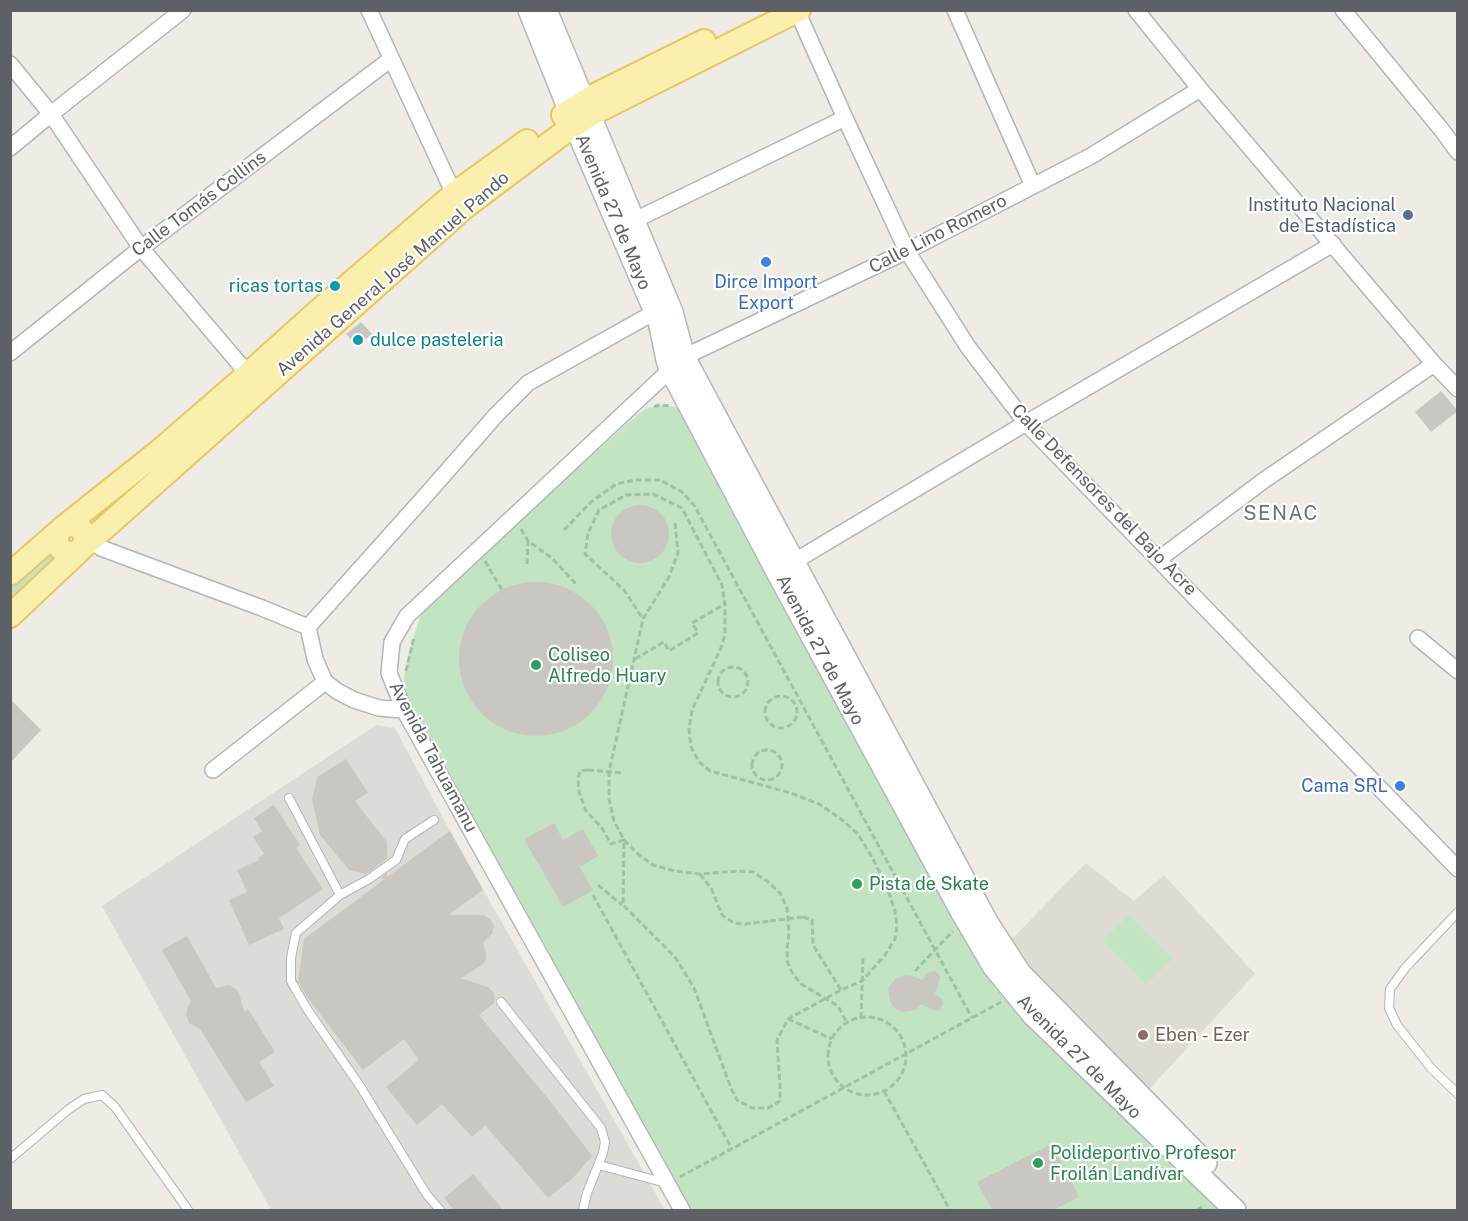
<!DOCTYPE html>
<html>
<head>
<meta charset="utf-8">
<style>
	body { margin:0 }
	#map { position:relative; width:1468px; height:1221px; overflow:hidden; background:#eeece5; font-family:"Public Sans",sans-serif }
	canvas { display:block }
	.frame { position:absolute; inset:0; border:12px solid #5d6065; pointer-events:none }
</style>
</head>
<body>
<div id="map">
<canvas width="1468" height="1221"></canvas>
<div class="frame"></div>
</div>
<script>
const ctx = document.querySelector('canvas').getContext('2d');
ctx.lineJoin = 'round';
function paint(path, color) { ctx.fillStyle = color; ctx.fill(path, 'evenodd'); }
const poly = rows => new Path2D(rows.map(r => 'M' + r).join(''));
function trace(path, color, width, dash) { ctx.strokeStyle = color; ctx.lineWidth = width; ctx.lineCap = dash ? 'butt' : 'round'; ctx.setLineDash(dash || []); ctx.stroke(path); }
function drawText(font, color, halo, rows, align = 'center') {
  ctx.font = font + ' "Public Sans",sans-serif'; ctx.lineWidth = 4.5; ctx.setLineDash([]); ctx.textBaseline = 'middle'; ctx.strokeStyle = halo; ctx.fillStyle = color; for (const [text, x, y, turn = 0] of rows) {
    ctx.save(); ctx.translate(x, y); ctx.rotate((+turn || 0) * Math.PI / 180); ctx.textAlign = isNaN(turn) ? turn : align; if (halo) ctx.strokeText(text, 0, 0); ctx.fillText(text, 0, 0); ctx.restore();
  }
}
paint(poly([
	[376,725,395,728,450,831,665,1210,271,1210,102,906]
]), '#dddbd7');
paint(poly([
	[1086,863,1134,901,1164,875,1255,974,1144,1095,1007,944]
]), '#dedbd3');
paint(poly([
	[659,405,670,406,686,410,961,923,1231,1210,692,1210,406,695,404,678,409,652,421,614,483,557,517,522,637,415,645,409],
	[48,552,57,559,11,604,11,584],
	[1129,914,1173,958,1146,985,1102,941]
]), '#c3e4c3');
paint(poly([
	[361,322,372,334,357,346,346,334],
	[1441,391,1458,411,1431,432,1415,412],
	'611 534a29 29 0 1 1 58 0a29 29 0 1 1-58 0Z',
	'459 659a77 77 0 1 1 154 0a77 77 0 1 1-154 0Z',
	[10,699,41,730,10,763],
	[346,759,368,793,355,801,387,842,387,859,366,874,349,870,320,835,312,799,317,777],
	[274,805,300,845,296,848,323,889,279,918,284,929,249,945,229,900,247,892,237,870,259,860,258,858,264,854,253,837,262,831,254,818],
	[554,823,563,840,583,829,598,856,580,867,593,890,563,907,524,839],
	[450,831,483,890,448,915,483,915,490,919,494,926,492,934,483,942,486,954,485,962,482,965,461,978,488,987,494,993,495,1001,493,1004,479,1015,554,1106,592,1156,572,1179,548,1198,485,1125,472,1137,442,1104,417,1125,386,1087,419,1060,404,1039,363,1070,307,997,298,981,304,939,385,879,381,878,387,873,387,877],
	[187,936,216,988,229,985,236,989,239,993,244,1012,248,1009,275,1052,259,1062,274,1086,246,1102,200,1029,189,1023,186,1014,187,1009,191,1001,162,950],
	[934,971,938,973,940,978,935,994,941,998,943,1003,940,1010,935,1011,921,1004,917,1009,911,1011,904,1012,898,1010,893,1007,890,1001,888,989,895,979,906,975,912,976,922,980,927,973],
	[1052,1144,1079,1197,1053,1210,992,1210,977,1182],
	[473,1174,503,1210,454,1210,444,1198]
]), '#cac7c2');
const lane = poly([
	[289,798,340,895],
	[434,820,405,839,396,860,369,879,340,895,296,933,291,958,291,981,307,1009,360,1086,427,1195,440,1210],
	[1458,912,1406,967,1390,989,1389,1008,1397,1025,1431,1068,1458,1094],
	[501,1002,601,1128,605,1142,603,1153,587,1193,583,1210],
	[10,1159,69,1109,84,1099,102,1095,115,1107,188,1210],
	[599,1165,666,1183]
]);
const street = poly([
	[369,10,454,194],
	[955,10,1033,186],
	[1136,10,1200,89,1434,364,1458,389],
	[1343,10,1441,129,1458,152],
	[797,11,845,118,907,251,968,347,1026,423,1458,869],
	[10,64,51,114,141,248,248,374],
	[10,148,51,114,183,10],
	[635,220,845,118],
	[10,353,141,248,391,59],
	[92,540,101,548,262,608,308,627,315,659,325,682,337,691,354,700,379,708,404,710],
	[1159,559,1263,481,1434,364],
	[785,567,1026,423,1333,244],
	[308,627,427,494,497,414,528,383,655,312],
	[1418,638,1458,671],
	[213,770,325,682],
	[682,1210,404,710,389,673,392,642,407,616,684,357,907,251,1091,156,1200,89]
]);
const secondary = poly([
	[529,10,582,142,659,321,667,360,670,369,777,572,962,913,993,966,1033,1015,1235,1210],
	[546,10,672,312,684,357,987,922,1020,973,1206,1163]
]);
const primary = poly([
	[563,115,593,96,704,41],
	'57 539a14 14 0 1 1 28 0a14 14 0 1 1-28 0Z',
	[65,526,158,452,248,374,316,313,454,194,527,141],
	[82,548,465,207,562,134,590,115,799,10],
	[10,574,58,532],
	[10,616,79,551]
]);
trace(lane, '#b2b5b9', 10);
trace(street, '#b2b5b9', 18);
trace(secondary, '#b4b7bc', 24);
trace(primary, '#eac562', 26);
trace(poly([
	[654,407,659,405,671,406],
	[675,523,678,553,669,577,643,619,609,772,609,799,614,821,624,840,638,854,653,865,675,871,700,874,739,871,753,872,767,881,780,893,787,908,789,932,787,951,788,964,793,974,801,984,838,1006,847,1023],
	[521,529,528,541,552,558,576,584],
	[564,530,591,502,616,484,635,480,660,480,682,492,694,505,972,1018],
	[485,561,502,590],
	[527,564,528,542],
	[635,659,664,642,669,651,698,633,692,623,725,604],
	'718 682a15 15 0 1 1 30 0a15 15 0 1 1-30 0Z',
	[406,671,414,637],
	'765 712a16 16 0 1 1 32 0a16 16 0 1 1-32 0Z',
	'752 765a15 15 0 1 1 30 0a15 15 0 1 1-30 0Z',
	[588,770,580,771,578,778,579,792,586,811,602,828,611,844,624,840,623,905,675,957,694,988,731,1088,737,1100,752,1108,768,1108,780,1101,780,1086,777,1040,788,1019,841,990,862,981,885,955,895,939,897,926,895,911,887,887,873,859,858,834,841,819,819,804,791,793,710,771,699,762,691,747,689,729,692,710,721,648,725,634,725,604,722,585,682,508,653,494,626,495,599,510,588,533,585,554,624,590,643,619],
	[700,874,711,888,722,915,734,923,746,924,770,921],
	[598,885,622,905],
	[593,895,732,1149],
	[803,917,812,920,813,945,841,990],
	[915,971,953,931],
	'828 1056a39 39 0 1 1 78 0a39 39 0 1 1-78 0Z',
	[861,1018,863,958],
	[788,1019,832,1039],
	[884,1091,950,1210],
	[680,1177,1001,1002],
	[1197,1210,1205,1205]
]), '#9bc3a7', 3, [6, 3]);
trace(lane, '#fff', 8);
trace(street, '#fff', 15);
trace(secondary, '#fff', 21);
trace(primary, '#fbefae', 22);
trace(poly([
	[588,770,623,773],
	[770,921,803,917]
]), '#9bc3a7', 3, [6, 3]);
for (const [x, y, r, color] of [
	[1408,215,6,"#5c6f8a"],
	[766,262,6,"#3f7fe0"],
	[335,286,6,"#0f9aa8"],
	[358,340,6,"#0f9aa8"],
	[536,665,6,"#2e9e5b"],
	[1400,786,6,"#3f7fe0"],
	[857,884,6,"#2e9e5b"],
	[1143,1035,6,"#8d6e63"],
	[1038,1163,6,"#2e9e5b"]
]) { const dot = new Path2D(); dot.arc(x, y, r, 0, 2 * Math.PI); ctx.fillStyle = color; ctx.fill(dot); trace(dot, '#fff', 2); }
drawText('18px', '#5d6065', '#fff', [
	["Calle Tomás Collins",199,204,-37],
	["Avenida 27 de Mayo",613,212,67],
	["Calle Lino Romero",938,234,-27],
	["Avenida General José Manuel Pando",393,274,-41],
	["Calle Defensores del Bajo Acre",1104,500,46],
	["Avenida 27 de Mayo",820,650,62],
	["Avenida Tahuamanu",433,757,62],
	["Avenida 27 de Mayo",1079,1057,45]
]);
drawText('18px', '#4e5e75', '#fff', [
	["Instituto Nacional",1396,205],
	["de Estadística",1396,226]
], 'right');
drawText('18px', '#366cbe', '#fff', [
	["Dirce Import",766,282],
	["Export",766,303],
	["Cama SRL",1388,786,"right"]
]);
drawText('18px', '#0d838f', '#fff', [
	["ricas tortas",323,286],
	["dulce pasteleria",370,340,"left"]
], 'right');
drawText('18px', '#27864d', '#fff', [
	["Coliseo",548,655],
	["Alfredo Huary",548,676],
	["Pista de Skate",869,884],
	["Polideportivo Profesor",1050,1153],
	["Froilán Landívar",1050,1174]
], 'left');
drawText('18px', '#785e54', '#fff', [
	["Eben - Ezer",1155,1035]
], 'left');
ctx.letterSpacing = '1.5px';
drawText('20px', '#6e7276', '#fff', [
	["SENAC",1281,514]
]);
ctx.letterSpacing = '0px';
</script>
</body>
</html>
